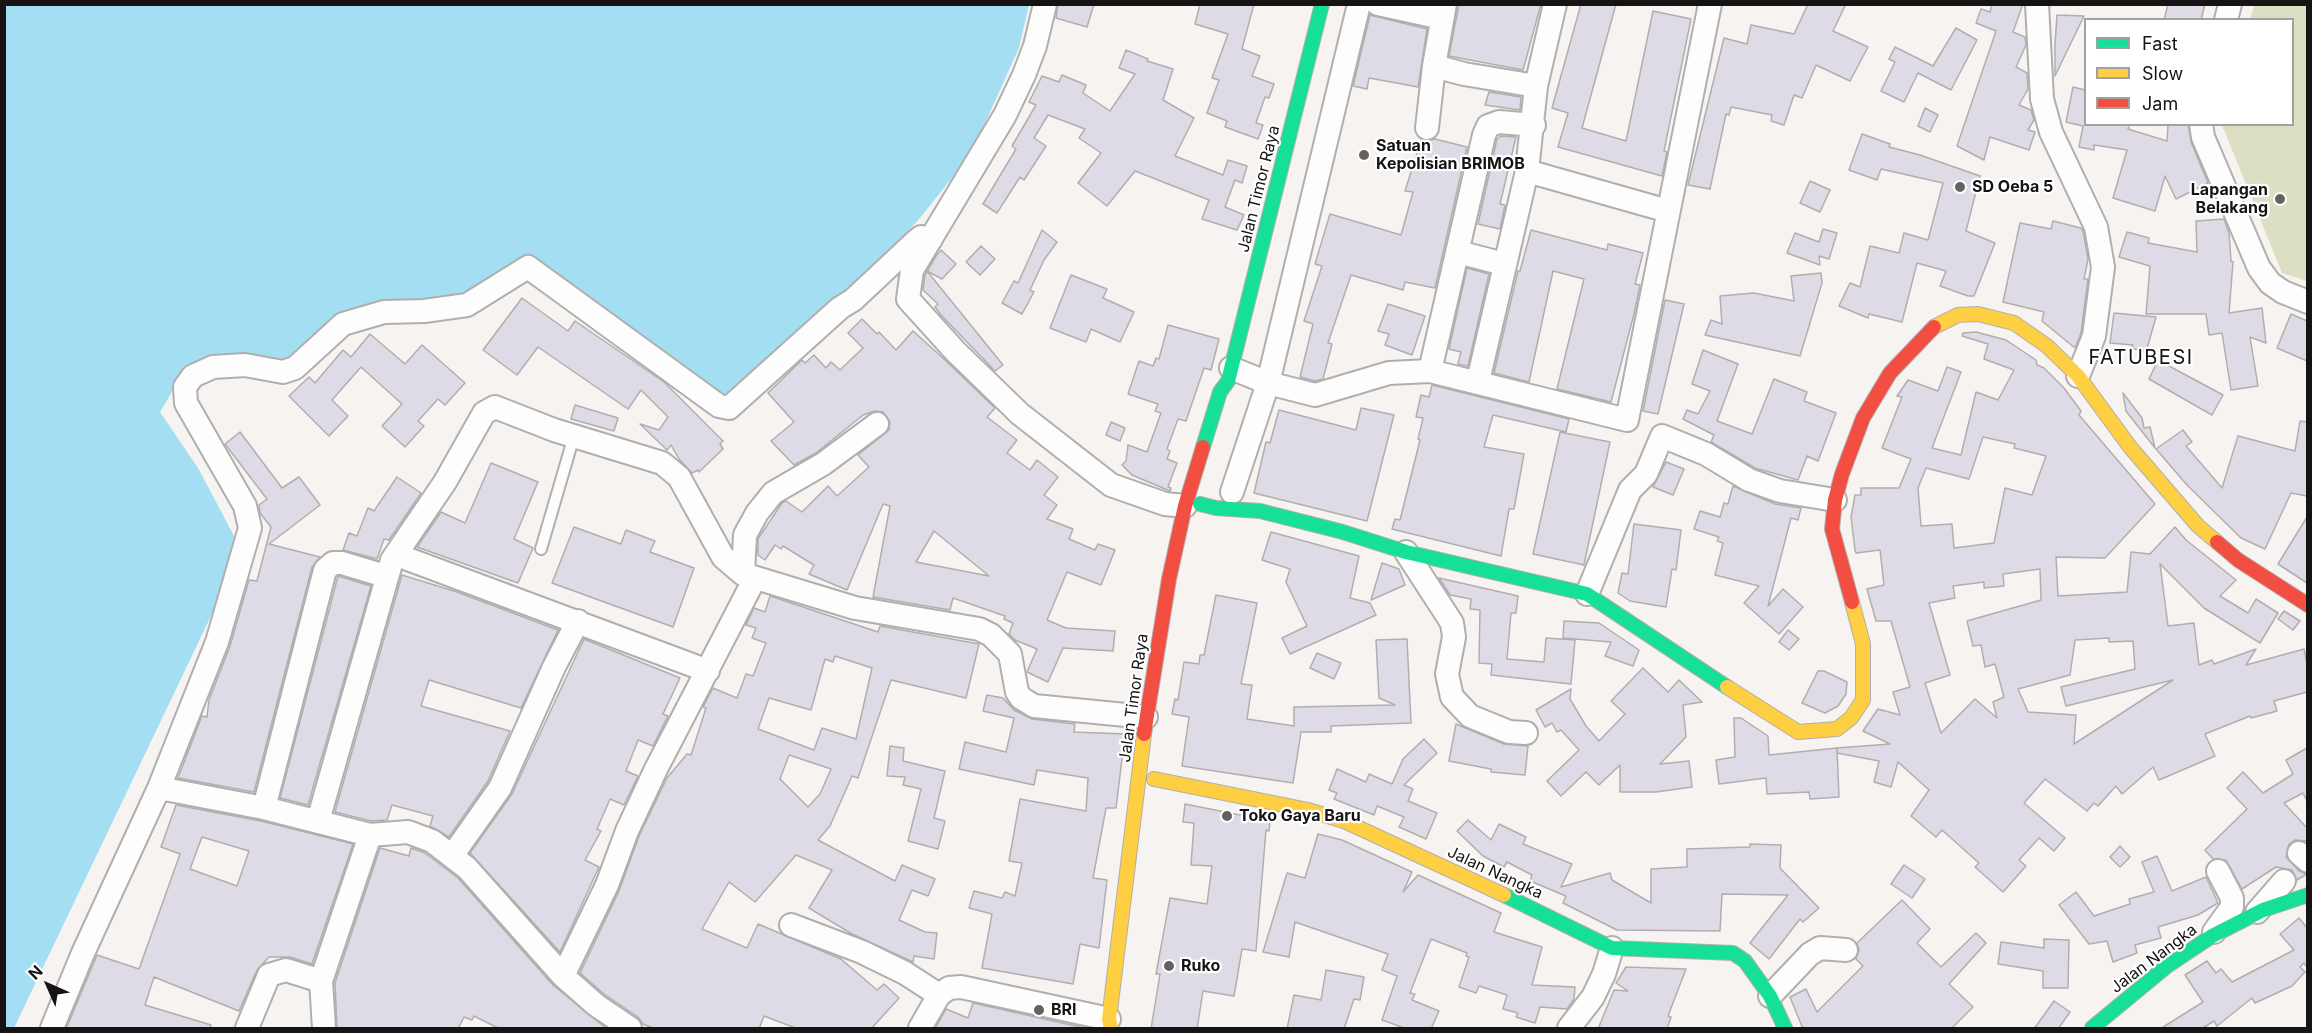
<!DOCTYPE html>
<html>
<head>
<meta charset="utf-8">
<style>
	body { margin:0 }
	#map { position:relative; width:2312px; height:1033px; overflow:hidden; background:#f6f3f1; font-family:Inter,sans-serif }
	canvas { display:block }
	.frame { position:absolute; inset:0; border:6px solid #151313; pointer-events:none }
	.legend { position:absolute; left:2084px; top:18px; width:210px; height:108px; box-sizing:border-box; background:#fff; border:2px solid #a1a1a1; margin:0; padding:8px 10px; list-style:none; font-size:18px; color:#151313 }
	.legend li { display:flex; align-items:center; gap:12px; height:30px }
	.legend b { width:30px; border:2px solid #a1a1a1 }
	.north { position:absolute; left:18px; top:955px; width:60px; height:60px; -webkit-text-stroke:4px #fff; paint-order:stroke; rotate:315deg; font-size:16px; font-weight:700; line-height:24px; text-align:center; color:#151313 }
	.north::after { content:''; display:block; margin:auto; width:21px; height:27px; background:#151313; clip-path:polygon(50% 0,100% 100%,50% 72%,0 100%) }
</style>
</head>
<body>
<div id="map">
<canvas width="2312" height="1033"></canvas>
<div class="frame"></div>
<ul class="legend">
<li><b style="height:8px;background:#16e098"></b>Fast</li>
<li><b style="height:8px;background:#ffcf43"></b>Slow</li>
<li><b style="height:8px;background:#f24e42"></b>Jam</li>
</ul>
<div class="north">N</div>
</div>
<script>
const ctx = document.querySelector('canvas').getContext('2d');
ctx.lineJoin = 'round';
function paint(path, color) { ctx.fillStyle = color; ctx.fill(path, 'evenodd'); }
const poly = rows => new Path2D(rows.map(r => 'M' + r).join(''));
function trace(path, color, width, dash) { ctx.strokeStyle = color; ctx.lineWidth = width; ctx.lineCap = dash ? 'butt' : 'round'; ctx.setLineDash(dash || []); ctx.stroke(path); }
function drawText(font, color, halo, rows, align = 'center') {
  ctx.font = font + ' Inter,sans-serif'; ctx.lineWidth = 4.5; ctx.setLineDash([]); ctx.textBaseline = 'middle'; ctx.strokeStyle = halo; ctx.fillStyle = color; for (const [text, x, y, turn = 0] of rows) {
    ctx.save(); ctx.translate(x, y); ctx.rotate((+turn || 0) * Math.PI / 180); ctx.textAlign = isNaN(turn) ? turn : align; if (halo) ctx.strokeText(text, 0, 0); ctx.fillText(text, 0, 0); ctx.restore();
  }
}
paint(poly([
	[2255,4,2307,5,2307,281,2282,273,2222,125,2292,124,2292,20,2250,19]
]), '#dddfc2');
paint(poly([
	[5,5,1029,5,1019,48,971,154,920,218,873,270,716,402,526,265,468,301,378,309,321,328,275,369,188,365,160,412,198,468,242,551,14,1028,5,1028]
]), '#a3def2');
const building = poly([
	[1058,4,1094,4,1087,27,1056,18,1058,4],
	[1200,4,1254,4,1242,49,1260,56,1252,76,1274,84,1269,98,1265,97,1256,123,1263,125,1258,139,1225,127,1227,121,1207,113,1219,80,1212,78,1228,34,1195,24,1200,4],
	[1459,4,1541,4,1523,70,1449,56,1459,4],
	[1581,4,1616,4,1582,128,1626,141,1653,11,1691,19,1664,151,1667,152,1662,176,1558,147,1568,113,1552,108,1581,4],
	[1808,4,1846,4,1833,31,1868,47,1850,81,1816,65,1802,98,1794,95,1784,125,1771,121,1772,115,1731,107,1729,115,1726,114,1710,189,1688,185,1724,38,1747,44,1751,25,1794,34,1808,4],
	[1992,4,2023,4,2013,32,2025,37,2026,45,2016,67,2027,73,2028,89,2019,105,2031,110,2034,120,2028,130,2035,132,2029,150,1990,137,1984,160,1957,146,1996,31,1976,23,1981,9,1990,12,1992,4],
	[2168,4,2205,4,2201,20,2164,20,2168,4],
	[1370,15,1427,29,1418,87,1369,78,1367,89,1353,86,1370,15],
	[2057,15,2084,16,2055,76,2055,44,2057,15],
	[1956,28,1977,40,1951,90,1918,73,1904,102,1881,91,1895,62,1889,59,1895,47,1933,66,1956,28],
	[1126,50,1148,59,1147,61,1173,69,1163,100,1194,118,1175,156,1223,175,1228,160,1247,166,1242,183,1235,180,1225,207,1244,215,1237,230,1202,219,1209,200,1135,171,1107,206,1078,183,1101,153,1079,138,1085,129,1048,115,1034,138,1046,146,1024,180,1020,177,997,213,983,204,1016,149,1012,146,1036,105,1029,102,1042,76,1059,82,1062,75,1086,85,1083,93,1110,111,1135,74,1119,68,1126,50],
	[2073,87,2085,90,2085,124,2130,124,2128,129,2167,141,2168,124,2188,124,2191,142,2208,183,2176,199,2165,176,2155,211,2113,198,2127,150,2094,145,2094,150,2079,147,2083,126,2066,122,2073,87],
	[1489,92,1521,97,1520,110,1485,105,1489,92],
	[1925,108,1938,115,1930,132,1918,126,1925,108],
	[1862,134,1890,144,1889,147,1920,155,1980,176,1966,231,1995,243,1974,296,1968,296,1940,286,1946,271,1917,263,1902,322,1869,314,1868,318,1839,306,1850,283,1860,287,1870,246,1899,253,1904,233,1928,240,1943,183,1881,169,1877,180,1849,170,1862,134],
	[1501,136,1516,137,1500,204,1505,205,1500,229,1478,224,1497,139,1501,136],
	[1435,139,1467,147,1435,288,1405,282,1403,290,1351,275,1328,343,1332,344,1323,379,1315,381,1300,377,1313,324,1304,321,1322,266,1315,264,1330,214,1401,235,1413,192,1405,191,1421,140,1426,141,1435,139],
	[1810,181,1830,190,1820,212,1800,203,1810,181],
	[2224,219,2229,233,2231,261,2233,262,2229,313,2262,308,2266,343,2250,337,2258,386,2231,390,2222,333,2209,335,2206,314,2146,314,2150,266,2119,257,2127,232,2149,238,2148,243,2197,252,2196,221,2224,219],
	[2053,221,2081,228,2083,231,2088,259,2084,279,2088,279,2081,333,2075,348,2042,321,2044,312,2003,302,2020,223,2051,229,2053,221],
	[1823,229,1837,233,1829,259,1819,256,1820,265,1787,253,1795,233,1819,242,1823,229],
	[1042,230,1057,242,1044,260,1030,290,1034,292,1022,314,1002,303,1014,281,1018,283,1042,230],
	[1531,230,1607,250,1608,244,1643,253,1635,284,1640,285,1634,314,1611,402,1557,389,1584,279,1553,271,1529,382,1494,373,1518,271,1520,271,1531,230],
	[981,246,995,259,980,275,966,262,981,246],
	[941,250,956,264,942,279,927,271,1003,365,995,371,941,315,935,307,938,304,923,290,925,275,936,256,941,250],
	[1467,268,1489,274,1468,366,1458,364,1461,352,1449,349,1467,268],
	[1821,273,1822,283,1800,356,1705,335,1711,320,1722,324,1720,296,1754,293,1794,301,1791,276,1821,273],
	[1071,275,1107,289,1103,298,1134,312,1120,342,1091,329,1086,342,1050,328,1071,275],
	[522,298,568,331,575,321,664,382,723,441,720,444,723,449,699,472,698,470,692,473,679,459,671,445,667,450,640,424,659,430,668,417,641,390,628,409,538,347,517,375,483,350,522,298],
	[1665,300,1684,304,1658,414,1643,411,1665,300],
	[1388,304,1425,316,1412,355,1385,345,1389,334,1378,331,1388,304],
	[2114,313,2156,317,2146,352,2132,348,2133,345,2110,343,2114,313],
	[2291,314,2307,321,2307,361,2277,348,2291,314],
	[862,319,877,334,879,332,896,350,913,331,944,359,995,408,987,417,1017,440,1007,453,1030,470,1037,460,1058,477,1044,495,1057,505,1047,519,1073,529,1069,539,1095,550,1098,544,1115,550,1101,585,1067,572,1047,620,1066,628,1115,631,1113,651,1063,648,1048,682,1027,672,1037,649,1015,640,1009,634,1013,623,1004,619,1005,616,953,598,950,610,873,597,890,506,883,504,847,590,809,574,814,565,783,546,781,549,775,545,765,560,758,555,758,539,782,503,786,501,802,512,828,486,837,496,869,467,858,455,889,430,890,422,883,412,875,411,863,415,816,453,794,465,771,441,794,422,768,393,802,360,805,363,814,355,826,368,831,362,840,370,863,348,848,333,862,319],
	[934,531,989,576,916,562,934,531],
	[1168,325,1219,339,1211,370,1204,368,1186,421,1178,419,1167,449,1170,451,1167,459,1177,463,1168,487,1171,488,1170,491,1132,475,1122,465,1126,461,1128,445,1147,452,1161,413,1155,411,1158,404,1128,394,1139,361,1153,366,1156,358,1159,359,1168,325],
	[1976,332,2006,340,2036,360,2037,365,2044,368,2064,388,2081,411,2079,415,2155,504,2105,558,2056,557,2058,596,2127,592,2131,552,2150,554,2175,527,2186,540,2236,580,2220,596,2248,613,2256,599,2278,613,2260,643,2204,608,2160,564,2168,626,2194,623,2199,665,2212,660,2214,664,2256,649,2246,665,2304,649,2307,664,2307,692,2274,701,2277,711,2251,718,2250,716,2205,734,2215,756,2159,780,2153,767,2122,794,2116,786,2098,806,2094,803,2087,811,2045,779,2024,803,2065,838,2054,851,2039,838,2019,860,2026,866,2003,892,1975,867,1979,863,1942,830,1936,837,1911,816,1929,790,1898,762,1891,787,1874,782,1879,761,1837,753,1837,748,1890,744,1863,731,1878,709,1900,715,1893,692,1910,687,1891,621,1876,621,1867,589,1884,585,1880,550,1856,553,1855,550,1851,517,1855,495,1861,495,1861,488,1899,488,1911,459,1882,448,1902,397,1897,396,1908,380,1938,391,1947,367,1961,372,1932,448,1961,455,1976,392,1998,400,2014,370,1984,359,1988,344,1962,336,1963,333,1976,332],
	[1983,437,2015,444,2014,448,2046,456,2032,495,2005,488,1994,543,1954,548,1952,524,1921,526,1918,488,1926,468,1969,479,1983,437],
	[2040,569,2041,600,1967,621,1973,646,1981,645,1985,667,1995,664,2004,697,1993,702,1997,718,1975,699,1941,733,1925,683,1950,675,1929,603,1955,598,1953,586,1984,582,1984,588,2004,586,2003,574,2040,569],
	[2109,638,2109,642,2133,641,2135,669,2061,687,2066,706,2173,680,2074,744,2076,715,2028,712,2018,689,2070,675,2075,640,2109,638],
	[370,334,405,364,422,345,465,383,445,405,438,399,418,421,424,426,405,447,382,426,402,404,361,367,332,400,348,416,329,436,289,396,309,377,315,383,343,350,351,357,370,334],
	[1703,350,1738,364,1717,421,1752,434,1774,379,1807,392,1804,401,1836,413,1818,461,1807,456,1798,480,1755,468,1711,442,1714,435,1683,419,1687,410,1698,414,1710,391,1692,384,1703,350],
	[2158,360,2223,395,2212,415,2149,379,2158,360],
	[1432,385,1569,419,1566,432,1493,415,1484,447,1524,454,1514,509,1509,509,1501,556,1392,529,1395,519,1400,520,1420,440,1418,439,1423,418,1416,417,1421,395,1429,397,1432,385],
	[2123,393,2142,418,2144,428,2150,427,2155,448,2126,411,2123,393],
	[575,405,618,418,614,431,571,419,575,405],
	[1361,408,1394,415,1367,521,1254,493,1266,442,1270,443,1279,410,1356,430,1361,408],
	[2300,421,2307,422,2307,496,2291,493,2265,549,2241,538,2187,485,2156,449,2183,430,2192,442,2186,446,2222,488,2238,436,2295,451,2300,421],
	[1111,422,1125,428,1120,441,1106,435,1111,422],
	[240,432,282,488,299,477,320,505,269,544,320,557,312,567,254,792,178,778,202,716,207,717,209,700,230,646,249,580,257,581,271,527,260,513,259,505,267,499,225,444,240,432],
	[1560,432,1610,442,1584,565,1533,554,1560,432],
	[1666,462,1684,469,1673,495,1653,487,1666,462],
	[491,463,538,482,514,539,533,548,518,583,417,547,441,512,465,523,491,463],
	[397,477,421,493,389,540,384,539,377,559,343,550,349,533,357,536,368,508,374,511,397,477],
	[1733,486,1775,504,1801,508,1798,520,1791,518,1768,606,1783,589,1803,607,1779,634,1744,603,1759,586,1715,575,1723,543,1717,541,1719,537,1694,529,1700,511,1720,517,1724,503,1728,504,1733,486],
	[2307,517,2307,583,2278,564,2307,517],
	[1634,524,1681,530,1676,570,1672,569,1666,607,1630,601,1618,593,1622,573,1628,574,1634,524],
	[574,527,621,544,626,530,655,541,650,552,694,568,673,627,552,583,574,527],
	[1271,532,1359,556,1350,598,1370,603,1376,615,1290,654,1282,638,1307,626,1286,582,1290,569,1262,560,1271,532],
	[1382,563,1399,569,1405,585,1371,600,1382,563],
	[402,575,457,592,558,630,521,708,429,680,421,706,510,731,488,781,449,837,430,826,433,816,392,805,387,820,371,821,335,812,402,575],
	[338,576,371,586,308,805,280,798,338,576],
	[1439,578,1518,596,1516,613,1511,613,1507,659,1544,662,1546,638,1575,640,1571,684,1491,675,1492,664,1479,663,1480,610,1470,609,1471,599,1450,595,1439,578],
	[1216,595,1257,603,1241,684,1252,685,1247,719,1294,726,1294,707,1395,705,1379,698,1376,640,1407,639,1411,723,1331,726,1331,732,1301,732,1293,783,1182,766,1189,717,1172,714,1175,699,1178,700,1184,662,1199,664,1200,655,1204,655,1216,595],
	[770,596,878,632,880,626,979,644,966,698,891,680,858,778,852,776,830,826,818,840,895,881,902,865,935,879,928,896,912,890,899,920,925,932,937,933,934,959,914,956,913,962,852,934,809,908,832,870,796,855,755,902,729,882,702,929,747,948,758,924,841,959,877,990,884,984,899,998,871,1029,798,1029,764,1016,759,1029,655,1029,643,1024,638,1017,604,994,580,973,619,891,639,836,667,778,687,754,691,755,706,708,703,707,713,688,737,698,746,674,753,676,766,643,752,638,756,628,746,625,754,608,765,612,770,596],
	[835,656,872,668,856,739,822,728,814,750,758,729,769,698,811,710,825,659,833,662,835,656],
	[789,755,831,769,820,794,808,807,780,779,789,755],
	[2284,611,2300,621,2293,630,2278,619,2284,611],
	[1564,621,1599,623,1639,650,1633,666,1605,656,1611,642,1563,638,1564,621],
	[1788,630,1799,639,1789,650,1779,642,1788,630],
	[584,639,680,678,663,714,668,716,653,746,638,740,626,771,638,776,624,805,610,799,597,829,601,831,585,860,599,867,560,952,470,853,512,794,584,639],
	[1317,653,1341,663,1334,679,1310,668,1317,653],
	[1643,668,1668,692,1679,680,1702,702,1683,705,1686,737,1660,764,1689,761,1692,787,1656,792,1620,792,1620,765,1599,785,1586,772,1561,796,1547,781,1579,750,1561,730,1557,732,1552,723,1545,727,1536,710,1571,689,1570,699,1586,726,1599,741,1625,714,1611,701,1643,668],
	[1818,671,1824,671,1847,682,1846,694,1838,706,1825,713,1802,703,1818,671],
	[987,695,1003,698,1014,710,1032,719,1075,724,1074,732,1125,734,1116,808,1106,808,1093,878,1107,880,1099,948,1080,944,1073,984,982,968,992,914,969,908,974,891,1002,898,1005,892,1015,896,1022,863,1009,861,1020,799,1086,811,1088,778,1037,770,1034,785,959,769,965,742,1006,752,1014,718,983,711,987,695],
	[1734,718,1741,718,1768,736,1769,755,1837,748,1839,797,1810,799,1809,792,1767,794,1766,778,1719,784,1716,760,1735,757,1734,718],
	[1456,724,1504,744,1528,746,1525,775,1491,772,1491,769,1449,761,1456,724],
	[1424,739,1437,753,1404,785,1413,789,1408,801,1437,813,1426,839,1399,827,1404,817,1377,806,1374,815,1334,799,1337,793,1329,790,1337,769,1366,782,1369,774,1392,784,1403,759,1424,739],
	[890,746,904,748,903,761,945,771,934,818,945,821,938,849,908,841,921,789,903,785,905,777,887,776,890,746],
	[2307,748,2307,801,2303,793,2284,803,2307,828,2307,841,2295,840,2289,844,2286,857,2299,871,2307,874,2297,880,2292,870,2276,867,2242,889,2226,860,2213,859,2205,850,2247,809,2227,788,2243,772,2263,793,2293,774,2286,760,2307,748],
	[1185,804,1270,821,1269,831,1266,830,1256,951,1242,949,1234,996,1203,991,1197,1029,1151,1029,1160,974,1156,974,1170,898,1207,904,1212,866,1191,865,1194,823,1183,822,1185,804],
	[176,805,261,821,353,844,312,964,290,957,269,957,257,970,239,1011,154,977,145,1005,211,1025,210,1029,66,1029,97,955,139,969,180,854,161,847,176,805],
	[202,837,249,851,237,886,190,869,202,837],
	[1468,820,1491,840,1499,824,1526,837,1523,844,1572,864,1561,887,1610,873,1612,880,1651,903,1651,869,1687,867,1687,849,1750,847,1750,844,1781,845,1780,868,1819,908,1803,922,1800,919,1769,959,1750,943,1788,895,1722,894,1720,931,1617,930,1563,903,1566,896,1530,881,1532,875,1507,862,1504,867,1483,856,1457,831,1468,820],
	[1318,834,1342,840,1412,872,1403,892,1418,875,1501,913,1494,932,1542,947,1532,985,1575,987,1574,999,1567,1009,1540,1007,1535,1023,1516,1017,1518,1013,1503,1009,1507,995,1479,986,1476,993,1459,987,1469,957,1466,956,1467,953,1431,939,1410,993,1415,994,1412,1000,1439,1011,1431,1029,1407,1029,1382,1020,1397,976,1382,970,1388,954,1295,922,1289,957,1263,952,1287,873,1305,878,1318,834],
	[2120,846,2130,857,2120,867,2110,857,2120,846],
	[380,848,409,856,411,848,425,853,458,878,553,985,607,1029,500,1029,474,1016,472,1020,464,1017,458,1029,337,1029,335,983,380,848],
	[2157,856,2172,891,2206,877,2218,903,2198,915,2158,927,2161,938,2135,945,2137,953,2113,962,2107,941,2089,944,2059,905,2076,892,2094,916,2130,904,2129,899,2154,892,2142,862,2157,856],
	[1904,865,1925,879,1912,898,1891,884,1904,865],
	[1902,900,1930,929,1917,943,1941,967,1976,933,1986,943,1949,984,1973,1007,1951,1029,1803,1029,1790,997,1806,989,1817,1012,1863,966,1856,959,1859,950,1857,943,1902,900],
	[2299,918,2307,928,2307,967,2304,963,2300,967,2305,972,2292,986,2255,1003,2252,998,2217,1026,2214,1021,2201,1029,2160,1029,2203,1002,2185,975,2207,961,2216,973,2221,969,2232,982,2294,950,2280,934,2299,918],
	[2044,939,2069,940,2068,988,2043,988,2043,971,1998,964,2001,942,2044,948,2044,939],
	[1626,967,1686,969,1668,1016,1671,1017,1667,1029,1598,1029,1614,990,1628,991,1616,983,1626,967],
	[1326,970,1364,977,1360,1000,1354,999,1344,1029,1287,1029,1294,995,1321,1000,1326,970],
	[2054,1001,2070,1012,2058,1029,2034,1029,2054,1001],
	[973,1003,1089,1029,935,1029,946,1009,968,1018,973,1003]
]);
paint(building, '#dedbe7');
trace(building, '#b0aeae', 1.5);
const lane = poly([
	[541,549,574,436]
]);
const street = poly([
	[1045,4,1035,46,1024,75,1005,115,912,270,908,299,955,351,1020,414,1111,485,1165,504,1185,506],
	[1378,4,1442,18],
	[1555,4,1536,86,1527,171,1668,211],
	[2037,4,2042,99,2051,132,2096,227,2103,267,2094,336,2078,376],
	[2226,20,2230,4],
	[1434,66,1464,74,1536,86],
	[2201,124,2203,137,2259,268,2270,283,2283,292,2308,302],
	[1427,128,1434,66,1445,4],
	[1458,252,1504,264],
	[1231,368,1268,383,1315,395,1389,373,1430,371,1627,420,1710,4],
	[1430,371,1484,135,1488,126,1499,122,1534,125],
	[1478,381,1527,171],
	[1232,492,1268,383,1359,4],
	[1406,552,1452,623,1454,637,1447,674,1452,697,1470,716,1509,732,1526,733],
	[397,555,708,671],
	[743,574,745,535,757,513,773,493,823,464,877,424],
	[1587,594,1630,490,1646,474,1662,436,1706,454,1749,480,1780,491,1835,500],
	[159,788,264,808,370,835,408,832,432,841,467,868,563,976,596,1005,630,1028],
	[264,808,325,570,333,563,342,563,385,576],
	[318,821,392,560,445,482,484,413,495,407,554,430,662,463,679,477,723,557,743,574,855,608,979,629,991,635,1010,654,1017,692,1021,698,1034,706,1146,717],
	[2299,853,2308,861],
	[452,856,500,788,554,667,578,621],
	[2257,912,2284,881],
	[791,925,862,952,905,973,939,995,920,1028],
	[2214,932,2232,907,2232,898,2218,871],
	[563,976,607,885,627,831,656,769,755,578],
	[939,995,949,988,961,987,1109,1019],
	[1770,996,1810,954,1820,948,1846,950],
	[52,1028,83,953,159,788,217,642,250,528,245,506,186,403,185,387,193,376,213,367,245,365,283,372,295,368,343,324,384,312,424,311,467,305,528,267,719,406,729,408,840,308,853,300,916,241,921,237,931,239],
	[247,1028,269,975,286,970,321,981],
	[324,1028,321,981,370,835],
	[1569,1028,1593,997,1604,974,1612,948]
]);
const fast = poly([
	[1203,447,1220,392,1228,381,1322,4],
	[1200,504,1216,508,1260,511,1343,532,1406,552,1587,594,1727,687],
	[1504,895,1612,948,1733,953,1745,961,1770,996,1785,1028],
	[2092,1028,2167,966,2212,936,2263,910,2308,895]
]);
const slow = poly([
	[1934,327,1958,315,1978,314,2014,323,2047,346,2078,376,2130,447,2198,526,2217,542],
	[1727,687,1798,732,1837,729,1851,718,1863,700,1863,644,1852,602],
	[1154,779,1308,810,1344,821,1504,895],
	[1111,1028,1109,1019,1144,734]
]);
const jam = poly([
	[2217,542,2238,560,2308,605],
	[1852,602,1832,529,1835,500,1842,474,1863,418,1890,373,1934,327],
	[1144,734,1169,579,1185,506,1203,447]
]);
trace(lane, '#b1afad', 14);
trace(street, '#b1afad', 26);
trace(fast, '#b1afad', 16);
trace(slow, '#b1afad', 16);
trace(jam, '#b1afad', 16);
trace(lane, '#fefdfd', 10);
trace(street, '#fefdfd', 22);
trace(fast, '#16e098', 14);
trace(slow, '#ffcf43', 14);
trace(jam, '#f24e42', 14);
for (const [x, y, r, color] of [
	[1364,155,6,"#646161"],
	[1960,187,6,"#646161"],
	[2280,199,6,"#646161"],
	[1227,816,6,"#646161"],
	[1169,966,6,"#646161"],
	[1039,1010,6,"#646161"]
]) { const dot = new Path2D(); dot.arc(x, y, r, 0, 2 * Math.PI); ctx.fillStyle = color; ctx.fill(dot); trace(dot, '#fff', 2); }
drawText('bold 16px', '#151313', '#fff', [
	["Satuan",1376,146],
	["Kepolisian BRIMOB",1376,164],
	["SD Oeba 5",1972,187],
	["Lapangan",2268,190,"right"],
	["Belakang",2268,208,"right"],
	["Toko Gaya Baru",1239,816],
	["Ruko",1181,966],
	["BRI",1051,1010]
], 'left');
drawText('16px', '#151313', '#fff', [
	["Jalan Timor Raya",1259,189,-76],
	["Jalan Timor Raya",1134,698,-82],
	["Jalan Nangka",1495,873,25],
	["Jalan Nangka",2154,959,-37]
]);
ctx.letterSpacing = '1.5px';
drawText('20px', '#151313', '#fff', [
	["FATUBESI",2141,358]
]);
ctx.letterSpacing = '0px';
</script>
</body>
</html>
